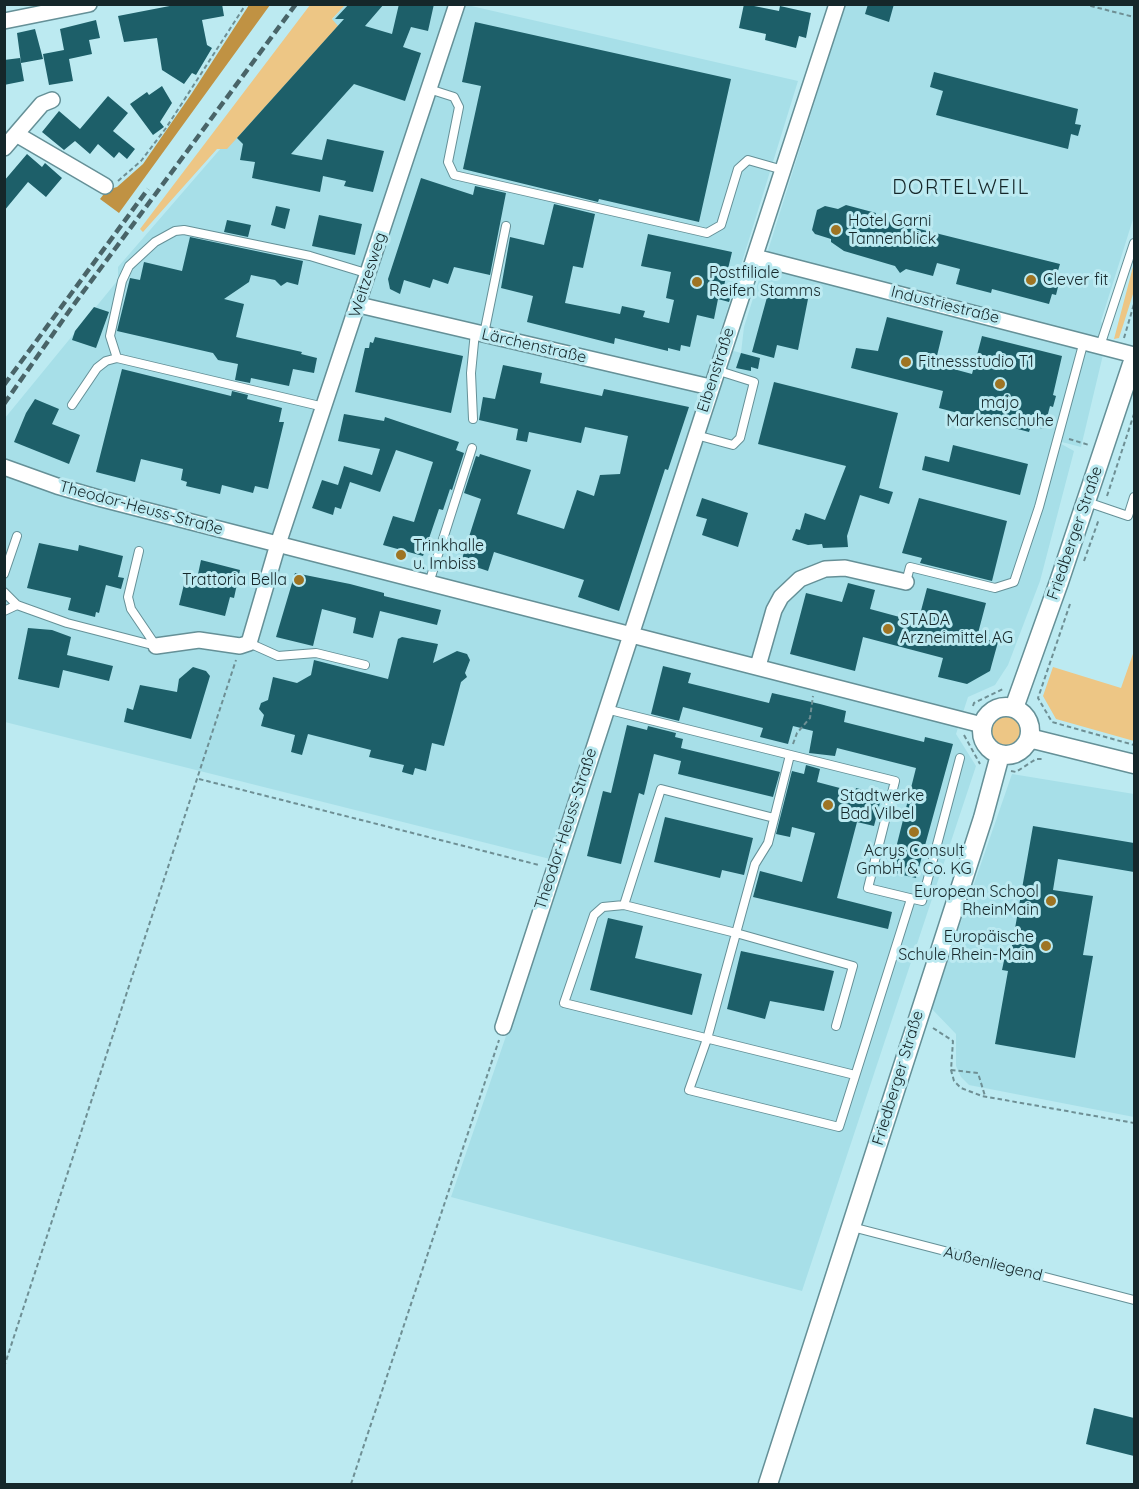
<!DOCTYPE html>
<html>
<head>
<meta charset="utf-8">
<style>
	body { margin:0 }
	#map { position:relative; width:1139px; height:1489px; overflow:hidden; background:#bceaf1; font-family:Quicksand,sans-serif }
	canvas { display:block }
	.frame { position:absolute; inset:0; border:6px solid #15272a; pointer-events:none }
</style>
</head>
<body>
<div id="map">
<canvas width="1139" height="1489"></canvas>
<div class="frame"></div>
</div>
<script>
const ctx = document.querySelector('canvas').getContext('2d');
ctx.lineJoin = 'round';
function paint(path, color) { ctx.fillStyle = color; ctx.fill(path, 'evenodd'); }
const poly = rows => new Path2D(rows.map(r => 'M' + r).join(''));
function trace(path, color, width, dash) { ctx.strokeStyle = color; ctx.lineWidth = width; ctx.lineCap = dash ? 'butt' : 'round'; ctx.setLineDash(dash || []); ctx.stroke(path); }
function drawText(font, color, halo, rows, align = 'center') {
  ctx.font = font + ' Quicksand,sans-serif'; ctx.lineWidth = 6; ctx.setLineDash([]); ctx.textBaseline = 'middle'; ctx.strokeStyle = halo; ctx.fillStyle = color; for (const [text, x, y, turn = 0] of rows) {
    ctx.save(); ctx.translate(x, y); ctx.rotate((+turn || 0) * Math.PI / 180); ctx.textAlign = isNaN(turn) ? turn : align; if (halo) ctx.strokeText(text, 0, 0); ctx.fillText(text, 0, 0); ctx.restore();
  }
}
paint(poly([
	[345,5,467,5,798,81,716,346,741,353,744,327,845,5,1134,5,1134,216,1101,321,1107,338,1081,447,1054,440,1074,451,1040,581,1008,665,995,685,968,697,956,734,976,766,802,1291,451,1197,520,995,562,862,5,722,5,418,118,280,118,267],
	[1012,774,1134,794,1134,1117,969,1085,961,1077,956,1066,956,1034,931,1008]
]), '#a7dfe8');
paint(poly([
	[310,5,345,5,332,19,338,26,227,149,217,149,143,232,140,229],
	[1134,263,1134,291,1119,338,1114,339],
	[1134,651,1134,741,1056,719,1043,696,1053,667,1121,688],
	'991 731a15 15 0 1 1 30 0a15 15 0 1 1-30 0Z'
]), '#edc685');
paint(poly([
	[249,5,270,5,119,213,100,199,107,190,117,187,143,164,192,93]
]), '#c09243');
paint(poly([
	[180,4,222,4,224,16,202,20,207,45,212,48,196,75,192,73,184,84,162,70,157,38,124,42,118,16],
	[349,4,384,4,365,26,392,34,399,4,434,4,428,31,411,27,403,47,421,53,405,101,354,84,291,154,322,160,327,139,384,151,373,192,344,186,346,181,323,176,320,192,252,178,255,162,240,160,243,144,237,138,344,19,335,19],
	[744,4,779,11,780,6,811,13,806,38,799,36,796,48,765,40,766,34,739,28],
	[868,4,894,4,889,22,865,14],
	[96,20,100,38,89,40,92,54,69,59,73,81,49,85,43,54,64,50,60,29],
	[475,22,731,79,699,222,599,199,598,202,463,169,481,86,462,82],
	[35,29,43,59,21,63,17,33],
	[20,58,24,81,4,85,4,60],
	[934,72,1078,109,1075,124,1081,125,1078,136,1071,134,1068,149,936,115,943,91,930,87],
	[162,86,172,103,160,122,164,127,153,135,130,104,147,92,149,95],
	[108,96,128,113,113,131,135,149,127,159,119,152,114,158,98,144,90,154,75,141,64,150,42,132,59,111,80,129],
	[27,154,42,167,45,163,62,178,46,197,28,182,4,211,4,181],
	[421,178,473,195,475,186,506,193,490,275,454,267,448,284,433,279,430,288,404,280,400,294,390,289,388,279],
	[554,204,595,214,583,268,573,266,565,303,620,314,622,306,645,311,643,317,669,323,674,300,666,298,671,272,641,266,648,234,732,252,723,290,732,292,729,302,718,299,714,319,697,315,690,347,681,345,680,351,668,348,668,351,615,338,614,344,527,322,533,296,501,288,510,237,544,245],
	[846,205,876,213,875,218,1060,264,1057,274,1061,275,1056,295,1052,294,1049,304,992,289,991,293,956,284,960,269,937,263,933,276,906,269,900,273,895,266,844,251,831,242,831,239,815,234,812,230,817,210,825,206,838,209],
	[276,206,290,209,285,229,271,225],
	[319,215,362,224,355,255,312,246],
	[227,220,251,225,248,237,224,232],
	[190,237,303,261,298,285,287,282,281,286,275,280,251,275,249,282,224,299,244,304,236,337,302,352,301,354,317,358,314,373,293,369,289,386,251,378,250,383,235,380,238,364,218,360,213,353,117,331,130,278,140,280,144,262,182,271],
	[769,290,808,299,798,350,777,345,774,358,752,352],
	[94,307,109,312,96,348,72,340,75,331],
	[887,317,943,331,935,364,972,374,982,336,1062,356,1053,395,1056,396,1053,407,1050,406,1044,429,1031,426,1029,432,939,408,943,391,851,368,856,348,878,351],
	[375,337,463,356,451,413,355,392,365,348,369,348,370,342,373,343],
	[741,353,760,358,758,369,751,367,751,371,736,368],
	[503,365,542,373,540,383,602,396,604,389,689,407,668,470,665,469,619,611,578,597,584,580,494,552,488,571,461,562,481,499,464,493,476,456,479,457,480,454,531,470,517,514,564,529,577,490,594,496,600,475,620,474,628,436,585,427,581,443,529,432,527,442,516,440,518,429,479,420,483,397,495,399],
	[122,369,231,396,232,391,248,395,247,399,282,408,279,422,284,422,268,489,255,486,253,493,222,485,220,494,186,486,187,482,181,480,183,469,141,459,135,482,96,472],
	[774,382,898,413,879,488,893,492,889,504,860,495,847,536,848,547,823,548,822,544,808,545,792,540,796,529,800,530,805,513,825,520,846,466,758,444],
	[35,399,59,409,52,424,80,435,69,464,14,442,26,413],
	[344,414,384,421,385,417,459,442,456,450,464,453,452,490,450,489,443,510,439,509,423,556,383,545,393,516,414,522,433,462,396,450,380,492,350,482,341,509,335,507,333,515,312,508,322,480,338,485,344,466,372,475,380,449,338,441],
	[953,445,1028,464,1020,495,922,470,925,456,949,462],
	[702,498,748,513,738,547,702,535,707,519,696,516],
	[919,498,1007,521,992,581,920,563,922,558,902,553],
	[39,543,78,551,79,545,123,556,118,577,124,578,121,589,106,585,99,613,96,612,95,617,68,610,71,598,27,588],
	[201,560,240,570,234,598,230,597,225,616,179,605,186,576,197,579],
	[295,573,350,584,384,593,384,596,441,610,437,625,380,611,373,638,353,633,356,618,322,609,313,646,276,637],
	[848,583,875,590,870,609,918,622,927,588,986,603,977,637,998,642,990,671,967,684,938,677,943,658,863,637,855,671,790,654,806,593,842,602],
	[28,628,52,630,71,637,67,655,113,666,109,681,63,670,59,688,18,679],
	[402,637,438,644,433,663,457,651,467,654,470,660,465,673,467,677,461,682,444,746,432,743,426,771,415,768,413,775,402,772,404,765,369,757,371,750,308,734,302,755,291,752,295,735,261,726,264,715,259,709,261,703,268,700,273,677,297,683,311,675,314,660,388,679,398,639],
	[663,666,691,673,688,683,769,703,772,693,820,704,846,711,844,722,924,742,925,737,953,744,916,878,890,872,916,768,837,748,835,756,809,753,813,731,793,726,788,744,760,737,763,728,683,707,679,721,651,714],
	[193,667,206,671,210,676,191,739,124,722,127,708,133,710,140,685,177,692,179,679],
	[627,725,647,730,648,726,676,733,675,737,683,739,681,748,780,772,773,797,678,774,681,761,654,754,644,795,639,793,621,864,587,856,603,791,611,793],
	[806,765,820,769,817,782,855,792,856,788,882,795,874,826,857,822,837,898,892,912,888,929,753,897,760,871,802,882,815,833,792,827,790,837,776,834,792,771,804,774],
	[665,817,753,838,744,875,722,870,720,878,654,862],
	[1033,826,1134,843,1134,872,1058,859,1053,890,1093,896,1083,955,1093,956,1075,1058,995,1044,1008,971,1002,970,1005,956,1010,957],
	[608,918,643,926,635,958,702,974,692,1015,590,990],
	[741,951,834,971,824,1011,770,1001,765,1019,727,1009],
	[1094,1408,1134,1418,1134,1456,1086,1444]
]), '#1d5f69');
const service = poly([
	[429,89,454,97,459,107,448,162,454,175,707,233,721,225,738,169,748,160,783,170],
	[484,334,506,226],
	[1100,346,1134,243],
	[117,358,110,336,122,281,129,266,155,242,175,231,184,230,310,256,369,274],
	[72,405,97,368,106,361,117,358,324,407],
	[473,419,471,373,475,332],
	[696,435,733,445,740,438,754,382,716,370],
	[1087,502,1128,516,1134,497],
	[139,551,128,597,131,609,156,646],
	[4,574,17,536],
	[906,582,910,567,995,588,1014,582,1039,507,1084,341],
	[429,583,472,448],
	[4,592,17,605,67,623,156,646],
	[4,611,17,605],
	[249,643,278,656,316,653,365,665],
	[606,709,895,781,868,888,922,901,960,758],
	[790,755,768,843,755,864,707,1039,689,1090,839,1127,911,899],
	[774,818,661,789,624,905,603,907,594,915,564,1003,855,1075],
	[624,905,736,933,853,966,836,1026],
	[852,1227,1134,1300]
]);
const minor = poly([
	[4,21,89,4],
	[16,134,105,186],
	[4,148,42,104,52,100],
	[755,257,1134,355],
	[359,305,710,387],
	[4,467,57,486,102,499,982,725],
	[156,646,199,640,240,646,249,643,278,544,457,4],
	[758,666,774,610,781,597,800,579,825,569,845,568,906,582],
	[503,1027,837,4]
]);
const tertiary = poly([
	'982 731a24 24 0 1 1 48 0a24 24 0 1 1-48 0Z',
	[1014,708,1059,582,1134,358],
	[1029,738,1134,764],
	[768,1484,983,818,1000,755]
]);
trace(service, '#659097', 10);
trace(minor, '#659097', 18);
trace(tertiary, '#659097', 21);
trace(poly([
	[1083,4,1134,17],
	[118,181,141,161,166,128,246,4],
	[1124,338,1134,304],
	[1069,439,1089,445],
	[1107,496,1134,414],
	[1084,561,1099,519],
	[1070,604,1038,698,1052,722,1134,745],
	[973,706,974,703,1003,689],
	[964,735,980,764],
	[793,744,797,733,810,718,813,696],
	[1011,771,1016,772,1036,759,1044,759],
	[199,779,539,865],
	[933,1028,953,1041,951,1070,954,1081,961,1088,982,1096,1134,1123],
	[951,1070,978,1073,985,1096],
	[4,1367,236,660],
	[351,1484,499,1040]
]), '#6e8f94', 2, [4.5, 3]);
trace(service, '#fff', 8);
trace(minor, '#fff', 15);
trace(tertiary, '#fff', 18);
trace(poly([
	[4,385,148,189],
	[4,404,72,307,296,4]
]), '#496468', 4.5, [9, 4.5]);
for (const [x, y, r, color] of [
	[836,230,6,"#9e7423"],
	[1031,280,6,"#9e7423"],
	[697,282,6,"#9e7423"],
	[906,362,6,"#9e7423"],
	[1000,384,6,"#9e7423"],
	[401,555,6,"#9e7423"],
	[299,580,6,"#9e7423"],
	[888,629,6,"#9e7423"],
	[828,805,6,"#9e7423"],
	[914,832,6,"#9e7423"],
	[1051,901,6,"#9e7423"],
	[1046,946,6,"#9e7423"]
]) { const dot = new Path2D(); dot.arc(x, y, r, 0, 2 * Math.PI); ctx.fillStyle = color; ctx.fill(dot); trace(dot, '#bceaf1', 2); }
drawText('16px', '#15272a', '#bceaf1', [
	["Hotel Garni",848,221],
	["Tannenblick",848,239],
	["Postfiliale",709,273],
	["Reifen Stamms",709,291],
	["Clever fit",1043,280],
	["Fitnessstudio T1",918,362],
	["majo",1000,403,"center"],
	["Markenschuhe",1000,421,"center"],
	["Trinkhalle",413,546],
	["u. Imbiss",413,564],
	["Trattoria Bella",287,580,"right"],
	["STADA",900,620],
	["Arzneimittel AG",900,638],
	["Stadtwerke",840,796],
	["Bad Vilbel",840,814],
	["Acrys Consult",914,851,"center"],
	["GmbH & Co. KG",914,869,"center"],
	["European School",1039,892,"right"],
	["RheinMain",1039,910,"right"],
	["Europäische",1034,937,"right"],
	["Schule Rhein-Main",1034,955,"right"]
], 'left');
drawText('16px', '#15272a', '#bceaf1', [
	["Weitzesweg",368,275,-72],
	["Industriestraße",945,305,14],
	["Lärchenstraße",534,346,13],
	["Eibenstraße",716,370,-72],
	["Theodor-Heuss-Straße",141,508,15],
	["Friedberger Straße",1075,533,-71],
	["Theodor-Heuss-Straße",566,829,-72],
	["Friedberger Straße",898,1078,-73],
	["Außenliegend",993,1264,14]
]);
ctx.letterSpacing = '1.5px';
drawText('20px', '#15272a', '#bceaf1', [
	["DORTELWEIL",961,188]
]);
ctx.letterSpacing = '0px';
</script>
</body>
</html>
